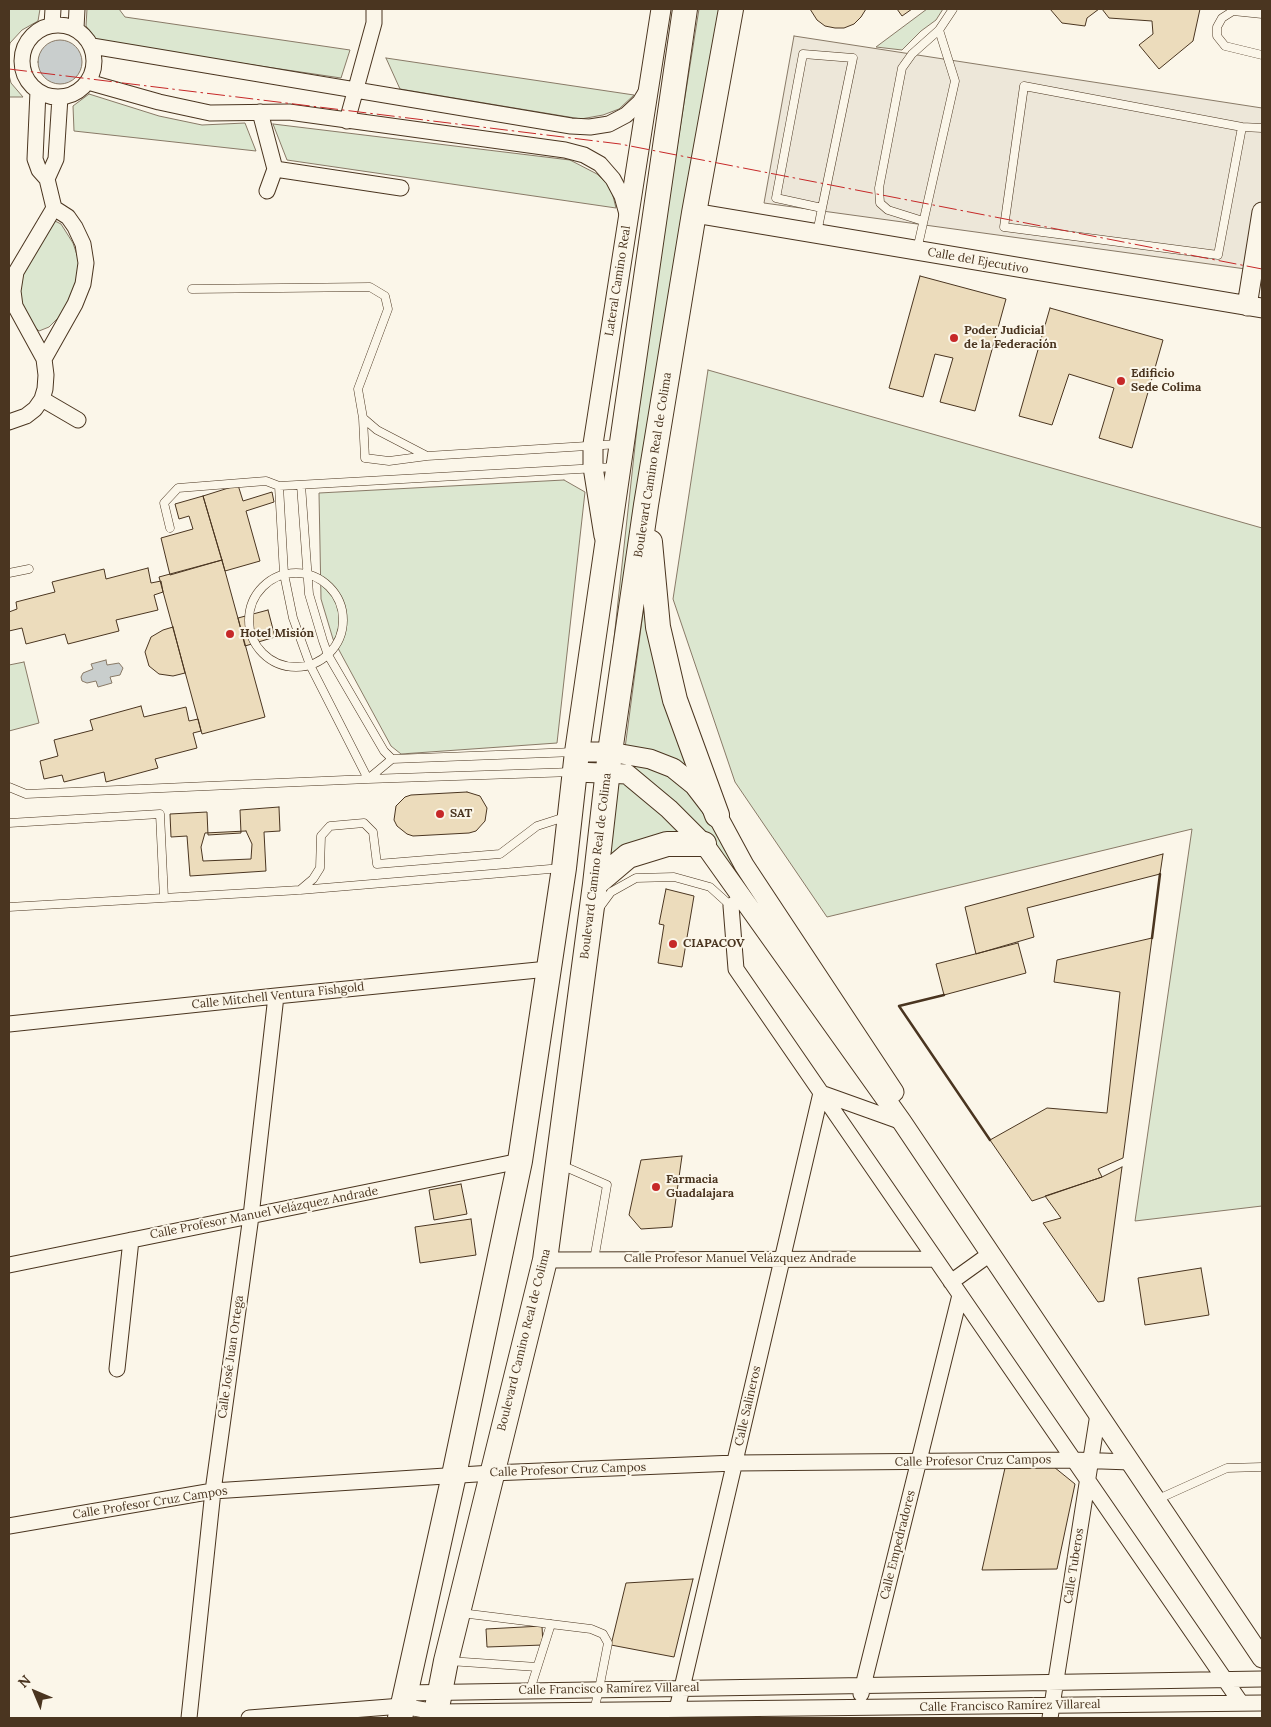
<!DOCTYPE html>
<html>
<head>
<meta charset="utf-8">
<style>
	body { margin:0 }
	#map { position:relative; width:1271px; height:1727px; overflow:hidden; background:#fbf6e9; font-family:Lora,serif }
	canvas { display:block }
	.frame { position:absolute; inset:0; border:10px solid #4a3520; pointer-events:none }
	.north { position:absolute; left:10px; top:1667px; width:50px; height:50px; -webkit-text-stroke:4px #fbf6e9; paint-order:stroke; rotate:315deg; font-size:14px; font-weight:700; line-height:20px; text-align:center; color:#4a3520 }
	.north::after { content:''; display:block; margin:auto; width:18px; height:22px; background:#4a3520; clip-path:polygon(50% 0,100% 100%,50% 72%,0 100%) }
</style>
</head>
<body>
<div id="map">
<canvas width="1271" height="1727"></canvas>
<div class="frame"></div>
<div class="north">N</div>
</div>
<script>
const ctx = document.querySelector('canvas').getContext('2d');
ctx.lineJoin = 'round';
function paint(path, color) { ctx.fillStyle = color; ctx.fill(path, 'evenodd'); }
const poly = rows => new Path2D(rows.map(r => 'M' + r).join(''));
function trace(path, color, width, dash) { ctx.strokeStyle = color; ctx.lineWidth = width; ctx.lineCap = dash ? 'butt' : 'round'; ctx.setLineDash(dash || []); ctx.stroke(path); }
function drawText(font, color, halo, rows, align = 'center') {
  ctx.font = font + ' Lora,serif'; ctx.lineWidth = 4; ctx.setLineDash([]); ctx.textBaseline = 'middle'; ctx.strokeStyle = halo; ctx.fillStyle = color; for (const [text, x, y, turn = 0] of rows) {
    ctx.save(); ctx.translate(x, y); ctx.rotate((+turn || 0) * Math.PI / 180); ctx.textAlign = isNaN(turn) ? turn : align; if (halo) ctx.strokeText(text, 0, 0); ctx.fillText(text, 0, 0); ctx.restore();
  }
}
const green = poly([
	[9,9,40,9,38,21,22,30,10,43,9,49,9,9],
	[87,9,119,9,125,17,350,50,341,78,98,42,86,26,87,9],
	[699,9,721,9,605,721,647,336,699,9],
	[927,9,943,9,936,20,921,31,902,50,876,47,927,9],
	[386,58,634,95,619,109,603,115,581,119,400,89,386,58],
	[9,75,11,83,23,97,9,97,9,75],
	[89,94,159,116,202,125,245,123,256,151,74,131,73,106,89,94],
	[273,124,570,160,597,174,611,188,616,208,287,160,273,124],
	[55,221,61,224,73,243,81,267,76,288,65,311,49,327,39,331,32,324,23,308,19,291,24,269,55,221],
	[708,370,1262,528,1262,1206,1135,1221,1192,829,827,917,735,782,673,599,708,370],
	[564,480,585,492,557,743,401,754,391,746,333,639,321,599,319,493,564,480],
	[648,575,694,778,625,748,648,575],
	[24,662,39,723,9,731,9,665,24,662],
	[633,764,666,772,690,791,711,822,753,890,747,894,633,771,633,764],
	[619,778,688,838,608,862,619,778]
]);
paint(green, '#dce7d0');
trace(green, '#887966', 1);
const parking = poly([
	[794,36,1262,108,1262,212,1253,270,764,203,794,36]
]);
paint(parking, '#ede7d9');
trace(parking, '#887966', 1);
const water = poly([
	'38 62a22 22 0 1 1 44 0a22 22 0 1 1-44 0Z',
	[106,660,107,665,119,663,123,668,120,675,110,677,112,683,98,687,96,681,87,683,82,681,81,677,83,673,93,669,91,664,106,660]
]);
paint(water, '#c9cecd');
trace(water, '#887966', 1);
const building = poly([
	[810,9,866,9,861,17,854,24,844,28,835,28,825,26,817,20,810,9],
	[897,9,912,9,902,16,897,9],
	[1050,9,1099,9,1087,18,1085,26,1062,23,1050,9],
	[1102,9,1200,9,1193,41,1159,69,1139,45,1153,34,1152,21,1109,18,1102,9],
	[920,276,1006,299,975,411,940,402,953,358,935,354,923,397,889,388,920,276],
	[1050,308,1163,340,1132,448,1099,438,1114,388,1069,374,1052,425,1019,416,1050,308],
	[238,485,243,501,272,492,274,502,246,511,260,561,225,571,203,496,238,485],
	[203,496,222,560,170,575,161,538,193,529,189,516,179,519,175,504,203,496],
	[222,560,265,717,202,734,159,577,222,560],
	[148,568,151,583,161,581,163,592,154,595,158,610,116,620,119,631,68,644,65,634,26,644,22,628,9,631,9,612,17,609,16,602,55,592,52,582,104,569,106,579,148,568],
	[268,610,275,637,245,646,238,618,268,610],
	[173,627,185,673,173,676,159,674,149,666,145,652,151,637,163,630,173,627],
	[141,706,144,717,186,707,189,721,198,719,201,731,193,733,197,748,155,759,158,768,106,782,104,772,64,782,62,775,44,779,40,761,58,756,54,740,93,730,90,720,141,706],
	[467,792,480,796,487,808,485,821,476,831,469,833,413,836,407,834,397,826,394,820,396,806,405,797,411,795,467,792],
	[279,807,280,831,264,832,266,871,190,876,187,836,171,837,170,814,207,812,208,835,241,833,240,810,279,807],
	[246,831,252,844,251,859,203,861,201,847,205,833,246,831],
	[1163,854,1160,874,1027,908,1034,937,976,954,965,907,1163,854],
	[666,889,694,896,682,967,658,963,664,925,659,924,666,889],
	[1152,938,1123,1158,1098,1169,1102,1177,1032,1201,990,1140,1047,1108,1107,1113,1120,992,1054,982,1057,960,1152,938],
	[1018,943,1026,973,944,995,936,964,1018,943],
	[682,1156,672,1227,641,1229,629,1215,641,1160,682,1156],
	[1122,1167,1104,1301,1098,1302,1043,1223,1061,1218,1045,1196,1102,1177,1122,1167],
	[461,1184,467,1214,434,1220,429,1190,461,1184],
	[471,1219,476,1255,420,1263,415,1227,471,1219],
	[1201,1268,1209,1315,1145,1325,1138,1278,1201,1268],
	[1054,1467,1075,1484,1057,1569,982,1570,1005,1468,1054,1467],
	[693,1579,674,1657,611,1645,626,1583,693,1579],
	[542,1626,543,1645,487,1647,486,1629,542,1626]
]);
paint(building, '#ecdcbc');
trace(building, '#4a3520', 1);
const service = poly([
	[1262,14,1233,11,1222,18,1217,27,1217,36,1225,46,1262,55],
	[1242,127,1218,255,1004,227,1024,86,1242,127,1262,128],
	[923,221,888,210,880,203,879,188,902,68,912,54,939,30,953,9],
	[817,233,822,208,853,58,803,54,776,198,822,208],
	[917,250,955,81,939,30],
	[192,289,370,287,385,296,388,309,358,389,363,418,377,430,427,456,619,444],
	[363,418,365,458,389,461,427,456],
	[301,485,309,594,323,641,328,655,384,751,392,759,575,752],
	[170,528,164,503,178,488,266,481,279,486],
	'249 620a47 47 0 1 1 94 0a47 47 0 1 1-94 0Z',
	[9,573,29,569],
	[573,772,368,779,310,665,293,618,284,574,279,486,615,467],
	[9,787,26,794,368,779,392,759],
	[9,823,160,814,164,898],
	[300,890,313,879,320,868,321,836,330,826,364,823,373,832,377,864,500,854,537,826,565,817],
	[9,907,300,890,562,868],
	[600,907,611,892,636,878,674,877,710,887,731,906],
	[561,1165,607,1185,594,1260],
	[1156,1500,1227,1468,1262,1467],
	[461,1613,591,1629,603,1634,608,1643,599,1689,594,1711],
	[449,1661,537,1667],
	[530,1690,551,1624]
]);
const minor = poly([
	'22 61a36 36 0 1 1 72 0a36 36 0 1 1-72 0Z',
	[52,25,53,9],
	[76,28,77,9],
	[92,46,571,126,590,127,609,124,626,115,640,102,648,89],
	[88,82,159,102,210,113,289,112,565,150,584,155,600,164,613,179,622,196,627,214],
	[38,91,35,159,39,170,47,179,54,208,68,217,75,227,83,244,86,263,83,284,75,304,44,359,15,306,13,291,16,272,54,208],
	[260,112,275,169,401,188],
	[347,121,374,23,374,9],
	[47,179,56,159,60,97],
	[267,191,275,169],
	[42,399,78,420],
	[9,422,26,416,35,409,42,399,45,389,46,375,44,359],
	[743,898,731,906,736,969,1241,1703],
	[9,1024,276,996,548,969],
	[545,1260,935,1259],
	[9,1265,520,1161],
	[951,1282,990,1254],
	[117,1369,131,1240],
	[9,1526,213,1491,492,1473,735,1463,1073,1460,1131,1462],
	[405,1693,1262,1679],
	[861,1694,960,1295],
	[189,1718,213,1491,251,1216,276,996],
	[249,1718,402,1706,436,1712,1262,1703],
	[675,1718,821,1093,902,1122],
	[1050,1718,1098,1414]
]);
const tertiary = poly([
	[694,213,1262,308],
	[1247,306,1262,212],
	[604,536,593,467,593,444,661,9],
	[577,752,610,752,650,759,673,768,694,785,717,815,744,865,894,1092],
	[575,772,627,774,669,809,704,844,902,1122,1262,1658]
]);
const primary = poly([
	[650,542,658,627,675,700,717,815],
	[595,884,628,856,667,844,704,844],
	[400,1718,454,1475,520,1161,564,868,577,752,685,9],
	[435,1718,446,1661,545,1260,595,884,610,752,646,505,694,213,731,9]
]);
trace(service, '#4a3520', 9);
trace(minor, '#4a3520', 17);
trace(tertiary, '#4a3520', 21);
trace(primary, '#4a3520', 26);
trace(service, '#fbf6e9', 8);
trace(minor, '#fbf6e9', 15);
trace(tertiary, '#fbf6e9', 19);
trace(primary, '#fbf6e9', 24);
trace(poly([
	[1152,938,1160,874],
	[944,995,899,1006,990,1140]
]), '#4a3520', 2.5);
trace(poly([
	[9,69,620,144,1262,269]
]), '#c62828', 1, [18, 4, 2.5, 4]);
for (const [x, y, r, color] of [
	[954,338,5,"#c62828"],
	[1121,381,5,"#c62828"],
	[230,634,5,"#c62828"],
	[440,814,5,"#c62828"],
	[673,944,5,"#c62828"],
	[656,1187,5,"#c62828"]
]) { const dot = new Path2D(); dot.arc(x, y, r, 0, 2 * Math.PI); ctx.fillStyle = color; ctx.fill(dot); trace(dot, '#fbf6e9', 2); }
drawText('12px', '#4a3520', '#fbf6e9', [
	["Calle del Ejecutivo",978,261,10],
	["Lateral Camino Real",618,281,-81],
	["Boulevard Camino Real de Colima",653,465,-81],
	["Boulevard Camino Real de Colima",596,866,-83],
	["Calle Mitchell Ventura Fishgold",278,996,-6],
	["Calle Profesor Manuel Velázquez Andrade",264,1213,-11],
	["Calle Profesor Manuel Velázquez Andrade",740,1259],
	["Boulevard Camino Real de Colima",524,1340,-76],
	["Calle José Juan Ortega",231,1357,-82],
	["Calle Salineros",748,1406,-77],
	["Calle Profesor Cruz Campos",973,1461,-1],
	["Calle Profesor Cruz Campos",568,1470,-2],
	["Calle Profesor Cruz Campos",150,1503,-9],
	["Calle Empedradores",898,1545,-76],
	["Calle Tuberos",1074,1566,-81],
	["Calle Francisco Ramírez Villareal",609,1689,-1],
	["Calle Francisco Ramírez Villareal",1010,1706,-1]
]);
drawText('bold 12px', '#4a3520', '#fbf6e9', [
	["Poder Judicial",964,331],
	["de la Federación",964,345],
	["Edificio",1131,374],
	["Sede Colima",1131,388],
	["Hotel Misión",240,634],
	["SAT",450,814],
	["CIAPACOV",683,944],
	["Farmacia",666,1180],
	["Guadalajara",666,1194]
], 'left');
</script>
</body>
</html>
